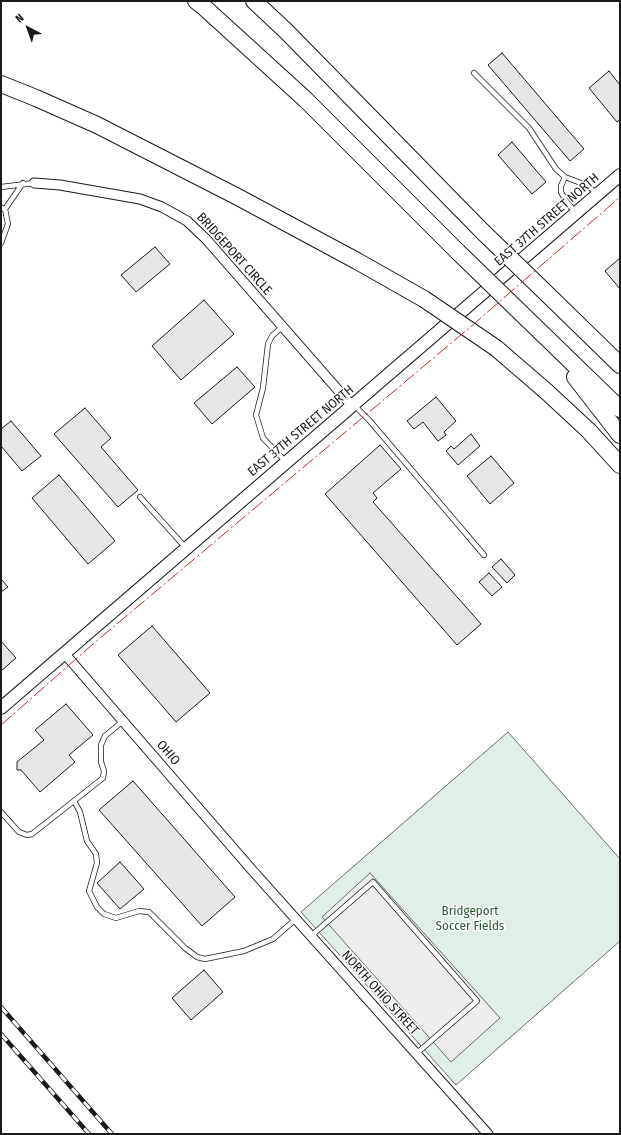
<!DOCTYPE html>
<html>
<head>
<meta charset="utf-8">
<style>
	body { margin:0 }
	#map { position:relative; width:621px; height:1135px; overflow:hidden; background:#fff; font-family:"Fira Sans Condensed",sans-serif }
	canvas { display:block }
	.frame { position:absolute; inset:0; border:2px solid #1a1a1a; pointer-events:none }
	.north { position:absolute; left:8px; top:8px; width:40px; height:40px; -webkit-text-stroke:3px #fff; paint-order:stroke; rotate:319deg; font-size:11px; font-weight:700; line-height:16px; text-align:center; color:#1a1a1a }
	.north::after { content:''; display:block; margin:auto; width:14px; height:18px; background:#1a1a1a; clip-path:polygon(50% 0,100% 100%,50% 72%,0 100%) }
</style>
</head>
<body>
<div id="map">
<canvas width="621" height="1135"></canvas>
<div class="frame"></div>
<div class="north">N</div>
</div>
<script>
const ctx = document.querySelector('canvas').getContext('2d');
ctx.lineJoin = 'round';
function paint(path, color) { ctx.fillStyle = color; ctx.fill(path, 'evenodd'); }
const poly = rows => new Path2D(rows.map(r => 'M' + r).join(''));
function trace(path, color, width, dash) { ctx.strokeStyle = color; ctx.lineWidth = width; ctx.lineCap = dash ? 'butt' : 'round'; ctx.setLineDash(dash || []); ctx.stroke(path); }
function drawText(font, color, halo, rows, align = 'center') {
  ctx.font = font + ' "Fira Sans Condensed",sans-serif'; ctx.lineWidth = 3; ctx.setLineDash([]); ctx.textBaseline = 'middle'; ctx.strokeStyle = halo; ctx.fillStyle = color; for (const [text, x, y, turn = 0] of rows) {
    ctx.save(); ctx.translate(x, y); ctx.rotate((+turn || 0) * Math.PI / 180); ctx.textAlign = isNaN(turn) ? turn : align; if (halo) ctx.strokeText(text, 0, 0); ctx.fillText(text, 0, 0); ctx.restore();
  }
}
const green = poly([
	[508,732,620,859,620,941,456,1085,301,912,508,732]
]);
paint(green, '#e0efe3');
trace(green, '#6a6a6a', 1);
const parking = poly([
	[370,873,500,1018,451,1062,322,917,370,873]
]);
paint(parking, '#ededed');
trace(parking, '#6a6a6a', 1);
const building = poly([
	[502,53,584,149,570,161,488,65,502,53],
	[609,71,620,85,620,119,617,122,589,88,609,71],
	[512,142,546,182,532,194,498,155,512,142],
	[155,247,170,264,136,292,121,275,155,247],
	[620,258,620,289,605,271,620,258],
	[204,300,234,334,181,380,152,346,204,300],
	[237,367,255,387,212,424,194,403,237,367],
	[436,397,456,421,444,432,446,435,438,441,423,422,414,429,407,421,436,397],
	[85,408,111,438,101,447,138,490,118,507,54,434,85,408],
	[11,421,41,456,22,471,1,446,1,429,11,421],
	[471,434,480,446,458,465,446,451,451,446,454,449,471,434],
	[380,445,401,469,373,493,377,498,373,502,481,624,457,645,325,494,380,445],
	[491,456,514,483,490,504,467,476,491,456],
	[59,475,115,541,88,564,32,498,59,475],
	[501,559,515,575,507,583,492,567,501,559],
	[489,573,502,587,492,596,479,582,489,573],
	[1,579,8,587,1,592,1,579],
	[152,626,210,693,176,722,118,655,152,626],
	[1,641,16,658,1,671,1,641],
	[66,704,93,735,69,755,75,762,40,792,21,770,17,770,17,762,44,740,35,730,66,704],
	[133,781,235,897,202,926,99,810,133,781],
	[120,862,144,889,120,909,97,883,120,862],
	[204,970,223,992,191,1020,172,998,204,970]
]);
paint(building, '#e6e6e6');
trace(building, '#1a1a1a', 1);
const lane = poly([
	[474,73,529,128,556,169,565,177,586,185,597,193],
	[565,177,561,186,561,192,566,201,575,212],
	[1,187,34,183],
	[1,208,5,209,8,224,1,243],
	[5,209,23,183],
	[282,327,272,336,268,344,263,388,256,415,263,438,286,462],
	[355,406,369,420,484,555],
	[140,497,186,548],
	[74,801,80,812,87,841,96,854,97,863,89,891,97,907,104,914,116,918,139,911,149,912,185,948,197,957,205,959,244,951,273,939,296,919],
	[1,812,19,832,27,835,32,834,103,778,104,771,101,762,101,745,105,736,123,721],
	[311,936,373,882,477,1001,417,1053]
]);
const street = poly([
	[34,183,60,185,140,199,162,207,187,221,206,239,352,406],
	[64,653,252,870,488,1134]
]);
const secondary = poly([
	[1,708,620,175]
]);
const highway = poly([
	[196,1,205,8,306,100,458,252],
	[254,1,286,31,483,232],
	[1,84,36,98,97,125,236,196,357,261,424,299],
	[543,290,620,365],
	[522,314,620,409],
	[496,348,547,392,589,431,620,465],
	[575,377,620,435]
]);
trace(lane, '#1a1a1a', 6);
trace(street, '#1a1a1a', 11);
trace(secondary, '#1a1a1a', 14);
trace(highway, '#1a1a1a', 18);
trace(lane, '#fff', 4.5);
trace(street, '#fff', 9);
trace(secondary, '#fff', 12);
trace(highway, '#fff', 16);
const rail = poly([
	[1,1007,112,1134],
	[1,1034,89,1134]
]);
trace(rail, '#1a1a1a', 4.5);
trace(rail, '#fff', 3, [9]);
const highwayBridge = poly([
	[483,232,543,290],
	[458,252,522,314],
	[424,299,496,348]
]);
trace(highwayBridge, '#1a1a1a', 18, []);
trace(highwayBridge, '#fff', 16);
trace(poly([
	[1,725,93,644,468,329,620,197]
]), '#c62828', 1, [14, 3, 2, 3]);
drawText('13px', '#1a1a1a', '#fff', [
	["EAST 37TH STREET NORTH",547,220,-41],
	["BRIDGEPORT CIRCLE",234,254,48],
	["EAST 37TH STREET NORTH",301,431,-40],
	["OHIO",168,753,49],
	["NORTH OHIO STREET",380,993,48]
]);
drawText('13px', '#2b5a34', '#fff', [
	["Bridgeport",470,911],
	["Soccer Fields",470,926]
]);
</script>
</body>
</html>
